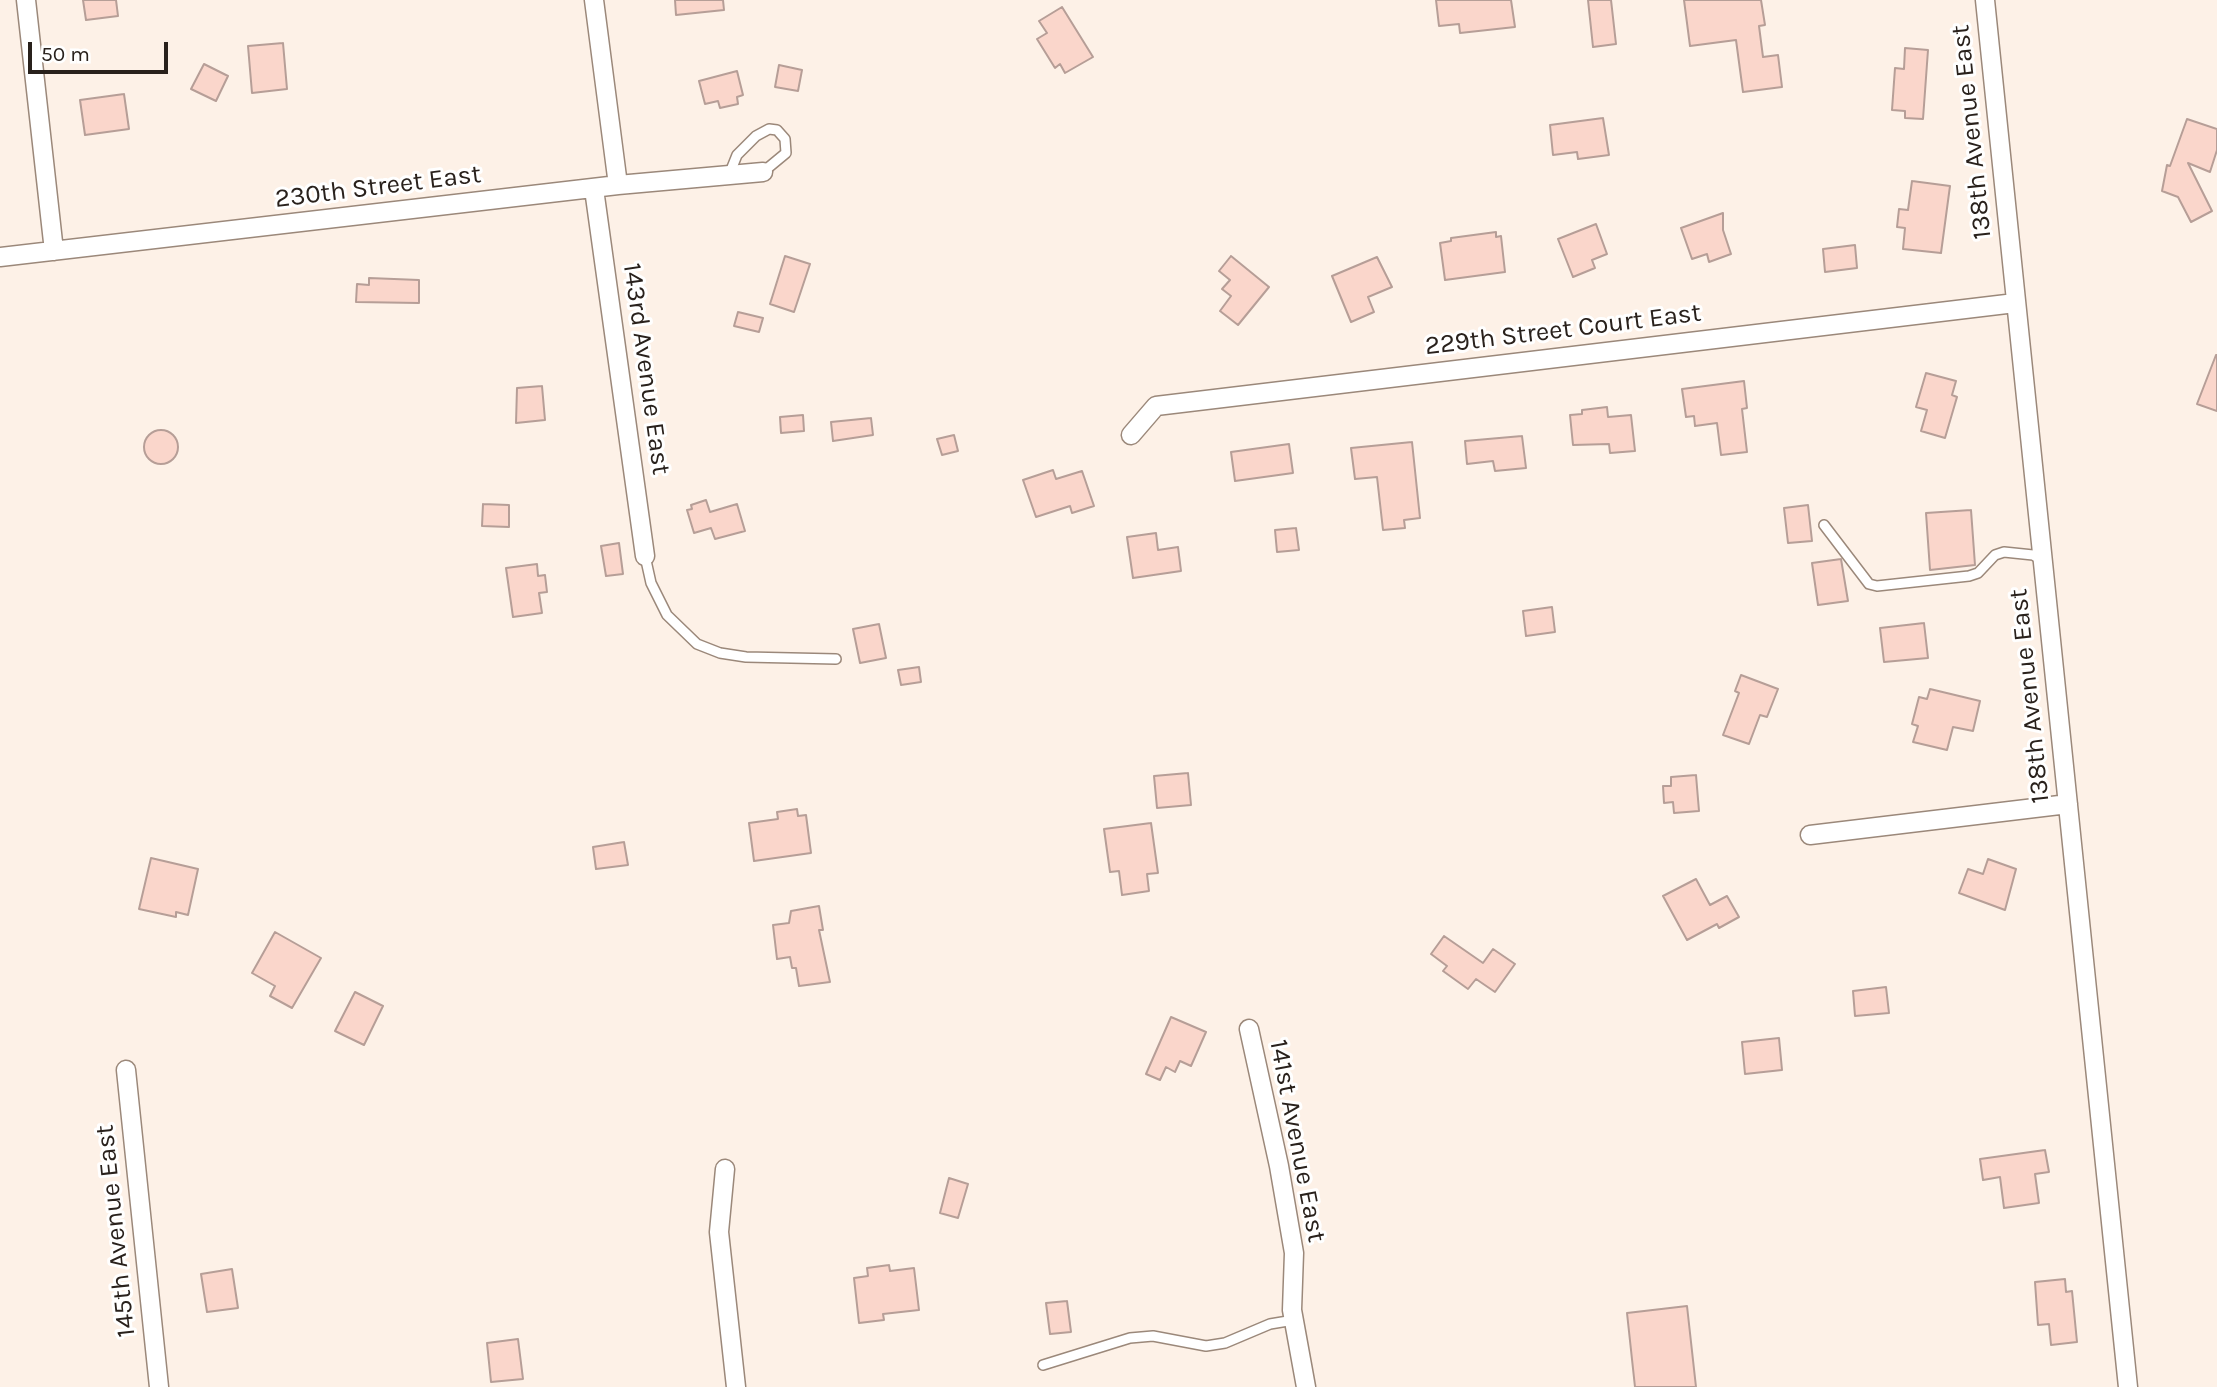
<!DOCTYPE html>
<html>
<head>
<meta charset="utf-8">
<style>
	body { margin:0 }
	#map { position:relative; width:2217px; height:1387px; overflow:hidden; background:#fdf1e7; font-family:Karla,sans-serif }
	canvas { display:block }
	.scale { position:absolute; left:28px; top:42px; width:140px; height:32px; box-sizing:border-box; border:4px solid #29211c; border-top:0; padding-left:9px; font-size:21px; line-height:24px; white-space:nowrap; color:#29211c; -webkit-text-stroke:5px #fff; paint-order:stroke }
</style>
</head>
<body>
<div id="map">
<canvas width="2217" height="1387"></canvas>
<div class="scale">50 m</div>
</div>
<script>
const ctx = document.querySelector('canvas').getContext('2d');
ctx.lineJoin = 'round';
function paint(path, color) { ctx.fillStyle = color; ctx.fill(path, 'evenodd'); }
const poly = rows => new Path2D(rows.map(r => 'M' + r).join(''));
function trace(path, color, width, dash) { ctx.strokeStyle = color; ctx.lineWidth = width; ctx.lineCap = dash ? 'butt' : 'round'; ctx.setLineDash(dash || []); ctx.stroke(path); }
function drawText(font, color, halo, rows, align = 'center') {
  ctx.font = font + ' Karla,sans-serif'; ctx.lineWidth = 6; ctx.setLineDash([]); ctx.textBaseline = 'middle'; ctx.strokeStyle = halo; ctx.fillStyle = color; for (const [text, x, y, turn = 0] of rows) {
    ctx.save(); ctx.translate(x, y); ctx.rotate((+turn || 0) * Math.PI / 180); ctx.textAlign = isNaN(turn) ? turn : align; if (halo) ctx.strokeText(text, 0, 0); ctx.fillText(text, 0, 0); ctx.restore();
  }
}
const building = poly([
	[83,0,116,0,118,16,86,20,83,0],
	[675,0,723,0,724,10,676,15,675,0],
	[1436,0,1511,0,1515,27,1460,33,1459,24,1439,26,1436,0],
	[1588,0,1611,0,1616,44,1593,47,1588,0],
	[1684,0,1761,0,1765,25,1759,26,1763,57,1778,55,1782,87,1743,92,1736,40,1690,46,1684,0],
	[1062,7,1093,57,1065,73,1060,64,1055,68,1037,39,1047,33,1039,21,1062,7],
	[283,43,287,89,252,93,248,46,283,43],
	[1905,48,1928,50,1923,119,1905,118,1905,111,1892,110,1895,68,1904,69,1905,48],
	[204,64,228,76,216,101,191,89,204,64],
	[779,65,802,70,798,91,775,87,779,65],
	[737,71,743,95,737,97,738,104,720,108,718,101,705,104,699,81,737,71],
	[124,94,129,129,85,135,80,100,124,94],
	[1603,118,1609,155,1578,159,1577,152,1553,155,1550,125,1603,118],
	[2187,119,2217,129,2217,150,2210,172,2188,163,2212,211,2191,222,2178,197,2162,191,2167,165,2170,166,2187,119],
	[1912,181,1950,186,1941,253,1903,249,1905,228,1897,227,1899,209,1908,210,1912,181],
	[1723,213,1723,230,1731,254,1709,262,1707,254,1692,259,1681,228,1723,213],
	[1596,224,1607,254,1592,260,1595,268,1573,277,1558,239,1596,224],
	[1496,232,1496,237,1501,236,1505,272,1445,280,1440,243,1451,241,1451,238,1496,232],
	[1855,245,1857,268,1825,272,1823,249,1855,245],
	[785,256,810,264,794,312,770,304,785,256],
	[1231,256,1269,287,1238,325,1220,311,1231,296,1222,289,1230,280,1219,271,1231,256],
	[1377,257,1392,287,1368,297,1374,312,1351,322,1332,276,1377,257],
	[369,278,419,280,419,303,356,302,357,284,369,285,369,278],
	[738,312,763,318,759,332,734,326,738,312],
	[2216,355,2217,355,2217,411,2197,404,2216,355],
	[1926,373,1956,381,1952,395,1957,397,1945,438,1921,431,1927,410,1916,407,1926,373],
	[1744,381,1747,408,1742,409,1747,452,1721,455,1717,423,1695,426,1694,416,1686,417,1682,389,1744,381],
	[542,386,545,420,516,423,517,388,542,386],
	[1607,407,1608,417,1631,415,1635,451,1610,453,1609,444,1573,445,1570,415,1582,414,1582,410,1607,407],
	[803,415,804,431,781,433,780,417,803,415],
	[871,418,873,435,833,441,831,422,871,418],
	'144 447a17 17 0 1 1 34 0a17 17 0 1 1-34 0Z',
	[954,435,958,451,942,455,937,439,954,435],
	[1522,436,1526,468,1495,471,1493,461,1467,464,1465,441,1522,436],
	[1412,442,1420,518,1404,520,1405,528,1383,530,1377,477,1355,479,1351,448,1412,442],
	[1289,444,1293,473,1235,481,1231,452,1289,444],
	[1053,470,1056,479,1082,471,1094,506,1072,513,1070,506,1036,517,1023,480,1053,470],
	[706,500,710,512,737,504,745,531,715,539,711,528,694,533,687,510,692,509,691,505,706,500],
	[483,504,509,505,509,527,482,526,483,504],
	[1808,505,1812,541,1788,543,1784,508,1808,505],
	[1971,510,1975,565,1930,570,1926,513,1971,510],
	[1296,528,1299,550,1277,552,1275,530,1296,528],
	[1156,533,1158,550,1178,547,1181,571,1133,578,1127,537,1156,533],
	[619,543,623,574,606,576,601,546,619,543],
	[1841,559,1848,601,1818,605,1812,563,1841,559],
	[537,564,538,576,545,575,547,592,539,593,542,613,513,617,506,568,537,564],
	[1552,607,1555,632,1526,636,1523,611,1552,607],
	[1924,623,1928,658,1884,662,1880,628,1924,623],
	[879,624,886,658,860,663,853,629,879,624],
	[919,667,921,682,901,685,898,670,919,667],
	[1741,675,1778,689,1767,717,1760,715,1749,744,1723,735,1739,693,1735,691,1741,675],
	[1930,689,1980,701,1973,731,1953,727,1947,750,1913,742,1918,726,1912,724,1919,697,1927,699,1930,689],
	[1188,773,1191,805,1157,808,1154,776,1188,773],
	[1696,775,1699,811,1674,813,1673,802,1664,803,1663,786,1671,786,1671,777,1696,775],
	[797,809,798,816,806,815,811,853,754,861,749,823,778,819,777,812,797,809],
	[1151,823,1158,873,1147,874,1149,891,1122,895,1119,871,1110,872,1104,829,1151,823],
	[624,842,628,865,596,869,593,847,624,842],
	[151,858,198,869,188,915,176,912,176,917,139,909,151,858],
	[1988,859,2016,869,2005,910,1959,893,1968,869,1983,874,1988,859],
	[1696,879,1710,905,1727,896,1739,917,1719,928,1717,924,1687,940,1663,896,1696,879],
	[819,906,823,930,819,930,830,982,799,986,796,968,792,968,790,957,777,959,773,925,789,923,791,911,819,906],
	[275,932,321,958,292,1008,270,996,275,986,252,973,275,932],
	[1444,936,1483,963,1493,949,1515,964,1495,992,1476,979,1468,989,1443,971,1447,966,1431,954,1444,936],
	[1886,987,1889,1013,1855,1016,1853,991,1886,987],
	[355,992,383,1006,364,1045,335,1031,355,992],
	[1171,1017,1206,1032,1191,1066,1180,1061,1175,1072,1166,1067,1160,1080,1146,1074,1171,1017],
	[1779,1038,1782,1070,1745,1074,1742,1042,1779,1038],
	[2045,1150,2049,1172,2035,1174,2039,1203,2004,1208,2000,1177,1983,1180,1980,1159,2045,1150],
	[949,1178,968,1184,958,1218,940,1213,949,1178],
	[889,1265,890,1271,914,1268,919,1310,883,1314,884,1320,859,1323,854,1278,868,1276,867,1268,889,1265],
	[232,1269,238,1308,207,1312,201,1274,232,1269],
	[2065,1279,2066,1292,2072,1291,2077,1342,2051,1345,2049,1324,2038,1325,2035,1282,2065,1279],
	[1067,1301,1071,1332,1050,1334,1046,1303,1067,1301],
	[1687,1306,1696,1387,1635,1387,1627,1313,1687,1306],
	[518,1339,523,1379,491,1382,487,1343,518,1339]
]);
paint(building, '#fad6cb');
trace(building, '#b69e97', 2);
const service = poly([
	[729,175,737,155,756,136,769,129,777,130,785,139,786,153,763,172],
	[1824,525,1869,584,1877,586,1969,576,1978,573,1995,555,2004,552,2033,555,2042,560],
	[645,556,651,583,667,615,697,644,720,653,746,657,836,659],
	[1043,1365,1130,1338,1153,1336,1206,1346,1225,1343,1270,1324,1294,1320]
]);
const minor = poly([
	[26,0,54,251],
	[594,0,618,185],
	[1985,0,2128,1387],
	[594,189,645,556],
	[0,257,618,185,763,172],
	[1131,435,1156,406,2015,303],
	[1810,835,2068,804],
	[1249,1029,1279,1166,1294,1253,1292,1310,1306,1387],
	[126,1070,159,1387],
	[725,1169,719,1232,736,1387]
]);
trace(service, '#9b887a', 12);
trace(minor, '#9b887a', 21);
trace(service, '#fff', 9);
trace(minor, '#fff', 18);
drawText('26px', '#29211c', '#fff', [
	["138th Avenue East",1972,132,-96],
	["230th Street East",378,187,-7],
	["229th Street Court East",1563,330,-7],
	["143rd Avenue East",646,369,82],
	["138th Avenue East",2030,696,-96],
	["141st Avenue East",1297,1141,79],
	["145th Avenue East",116,1231,-96]
]);
</script>
</body>
</html>
